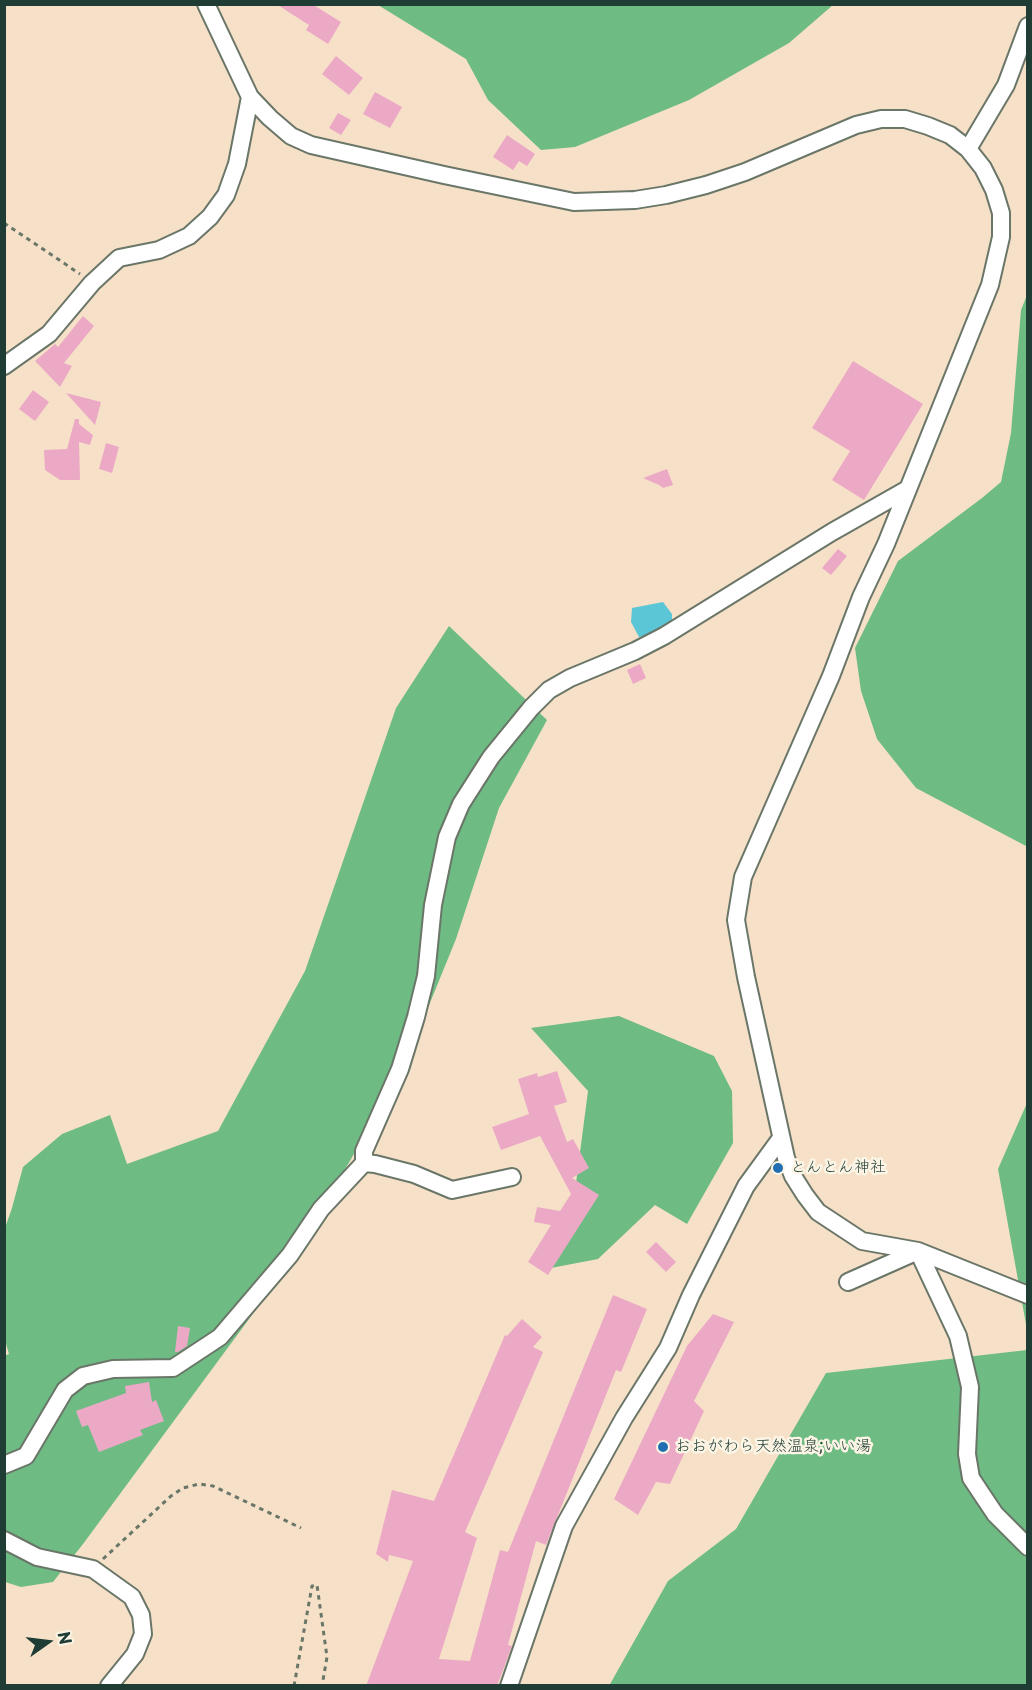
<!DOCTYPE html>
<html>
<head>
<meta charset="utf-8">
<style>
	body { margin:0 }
	#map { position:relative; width:1032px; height:1690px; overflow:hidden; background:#f6e1c8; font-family:"Playpen Sans",sans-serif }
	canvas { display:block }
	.frame { position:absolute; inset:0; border:6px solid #1f3d34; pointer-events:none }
	.north { position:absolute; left:18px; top:1612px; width:60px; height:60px; -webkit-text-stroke:4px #fcf5e5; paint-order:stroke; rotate:76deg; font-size:16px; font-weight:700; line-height:24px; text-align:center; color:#1f3d34 }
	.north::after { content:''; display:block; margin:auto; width:21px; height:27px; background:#1f3d34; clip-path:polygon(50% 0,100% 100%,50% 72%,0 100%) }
</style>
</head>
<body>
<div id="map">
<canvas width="1032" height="1690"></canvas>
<div class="frame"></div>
<div class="north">N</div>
</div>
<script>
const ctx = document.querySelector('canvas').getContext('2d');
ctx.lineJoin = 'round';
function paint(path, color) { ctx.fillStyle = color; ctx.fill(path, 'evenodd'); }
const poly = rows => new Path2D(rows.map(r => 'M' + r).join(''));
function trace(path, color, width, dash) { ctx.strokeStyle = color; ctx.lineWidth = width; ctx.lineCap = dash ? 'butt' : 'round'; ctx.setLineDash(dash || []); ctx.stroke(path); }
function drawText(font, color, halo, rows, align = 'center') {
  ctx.font = font + ' "Playpen Sans","Klee One",sans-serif'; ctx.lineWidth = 5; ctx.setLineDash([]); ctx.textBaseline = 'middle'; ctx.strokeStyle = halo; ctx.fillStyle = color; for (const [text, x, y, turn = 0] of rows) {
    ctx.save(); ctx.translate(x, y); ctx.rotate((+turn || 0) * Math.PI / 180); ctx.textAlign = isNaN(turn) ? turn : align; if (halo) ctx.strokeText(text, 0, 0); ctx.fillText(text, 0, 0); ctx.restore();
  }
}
paint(poly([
	[378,5,833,5,789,43,689,100,575,147,541,150,488,100,466,59],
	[1027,295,1028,849,1027,849,1026,846,916,788,877,739,861,691,855,648,898,561,982,498,1001,482,1011,433,1021,310],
	[449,626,547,720,499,808,456,939,405,1064,297,1254,83,1544,53,1582,21,1587,5,1582,4,1356,9,1354,4,1337,5,1228,12,1208,23,1167,62,1134,110,1115,127,1164,218,1131,305,971,396,708],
	[619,1016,714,1056,732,1091,733,1143,687,1224,655,1205,598,1259,551,1268,570,1229,588,1091,531,1028],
	[1027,1103,1027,1330,998,1169],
	[1027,1350,1027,1685,609,1686,668,1581,736,1529,826,1373]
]), '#6ebb84');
paint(poly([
	[663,602,672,614,672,624,652,635,639,637,631,622,632,608]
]), '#5bc6d5');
paint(poly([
	[276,4,312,4,341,22,328,44,306,30,309,25],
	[336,56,363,78,349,95,322,74],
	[375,92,402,107,390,128,363,114],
	[338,113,351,120,341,135,329,128],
	[507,135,535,154,527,166,519,161,513,170,493,157],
	[83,316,94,326,64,363,72,366,60,387,35,361,55,344,58,347],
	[853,361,923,404,864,500,832,480,850,451,812,428],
	[33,390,49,402,35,421,19,409],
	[66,393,101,402,95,425],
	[75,419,79,419,79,424,93,435,90,445,79,442,80,480,60,480,45,470,44,450,67,449],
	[106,443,119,447,112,473,99,469],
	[667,469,673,485,663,488,659,485,643,478],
	[838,549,847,556,831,575,822,568],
	[640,664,646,678,633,684,627,670],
	[557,1071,567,1102,554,1106,567,1142,573,1139,589,1168,572,1178,599,1195,548,1275,528,1262,551,1225,534,1222,537,1207,560,1211,571,1194,540,1136,501,1150,492,1127,529,1114,518,1079,537,1073,538,1077],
	[656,1242,676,1262,666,1272,646,1252],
	[613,1295,647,1309,621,1372,616,1370,546,1545,536,1541,508,1645,512,1646,497,1686,366,1686,413,1561,389,1555,388,1562,376,1554,392,1490,434,1501,505,1335,507,1336,522,1319,542,1337,533,1347,543,1352,465,1532,477,1538,439,1659,470,1661,500,1550,508,1552],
	[713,1314,734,1322,694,1401,704,1411,670,1484,656,1482,638,1515,614,1499,687,1346],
	[178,1326,190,1328,187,1346,178,1352,175,1352],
	[149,1382,152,1402,156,1400,164,1421,140,1430,143,1435,99,1452,88,1425,82,1427,76,1411,126,1393,125,1386]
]), '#eca9c5');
const minor = poly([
	[206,4,250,97,270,118,291,136,311,145,444,175,574,202,635,200,666,195,706,185,745,172,856,125,881,119,905,119,928,126,950,135,968,149,983,168,994,190,1001,213,1001,237,990,285,886,544,861,597,831,676,743,877,736,920,746,977,786,1158,793,1176,805,1195,818,1212,862,1241,918,1251,1028,1295],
	[968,149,1006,85,1028,26],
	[4,366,49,334,92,283,119,258,159,250,189,236,210,217,226,195,237,164,250,97],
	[364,1163,375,1164,414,1174,452,1190,512,1177],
	[918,1251,958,1336,970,1387,967,1454,971,1478,995,1514,1028,1547],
	[848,1282,918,1251],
	[4,1465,26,1456,65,1390,83,1376,113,1369,173,1368,220,1337,290,1255,321,1209,364,1163,364,1151,400,1069,416,1017,426,976,433,905,447,837,461,804,491,757,531,708,549,690,570,678,635,651,664,636,832,532,906,490],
	[4,1540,37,1557,93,1569,132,1597,141,1615,143,1634,135,1654,109,1686],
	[509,1686,564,1526,624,1418,668,1348,691,1295,746,1186,781,1138]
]);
trace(minor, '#6a7668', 20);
trace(poly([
	[4,223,80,274],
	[103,1559,171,1496,183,1488,199,1484,213,1486,301,1528],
	[294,1686,312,1586,317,1585,327,1657,322,1686]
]), '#6a7668', 3, [4.5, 4.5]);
trace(minor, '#fff', 16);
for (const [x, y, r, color] of [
	[778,1168,6,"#1f6fb2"],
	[663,1447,6,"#1f6fb2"]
]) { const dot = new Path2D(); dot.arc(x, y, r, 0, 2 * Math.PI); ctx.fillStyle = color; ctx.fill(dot); trace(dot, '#fcf5e5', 2); }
drawText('16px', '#1f3d34', '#fcf5e5', [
	["とんとん神社",790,1168],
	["おおがわら天然温泉;いい湯",675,1447]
], 'left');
</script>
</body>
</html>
